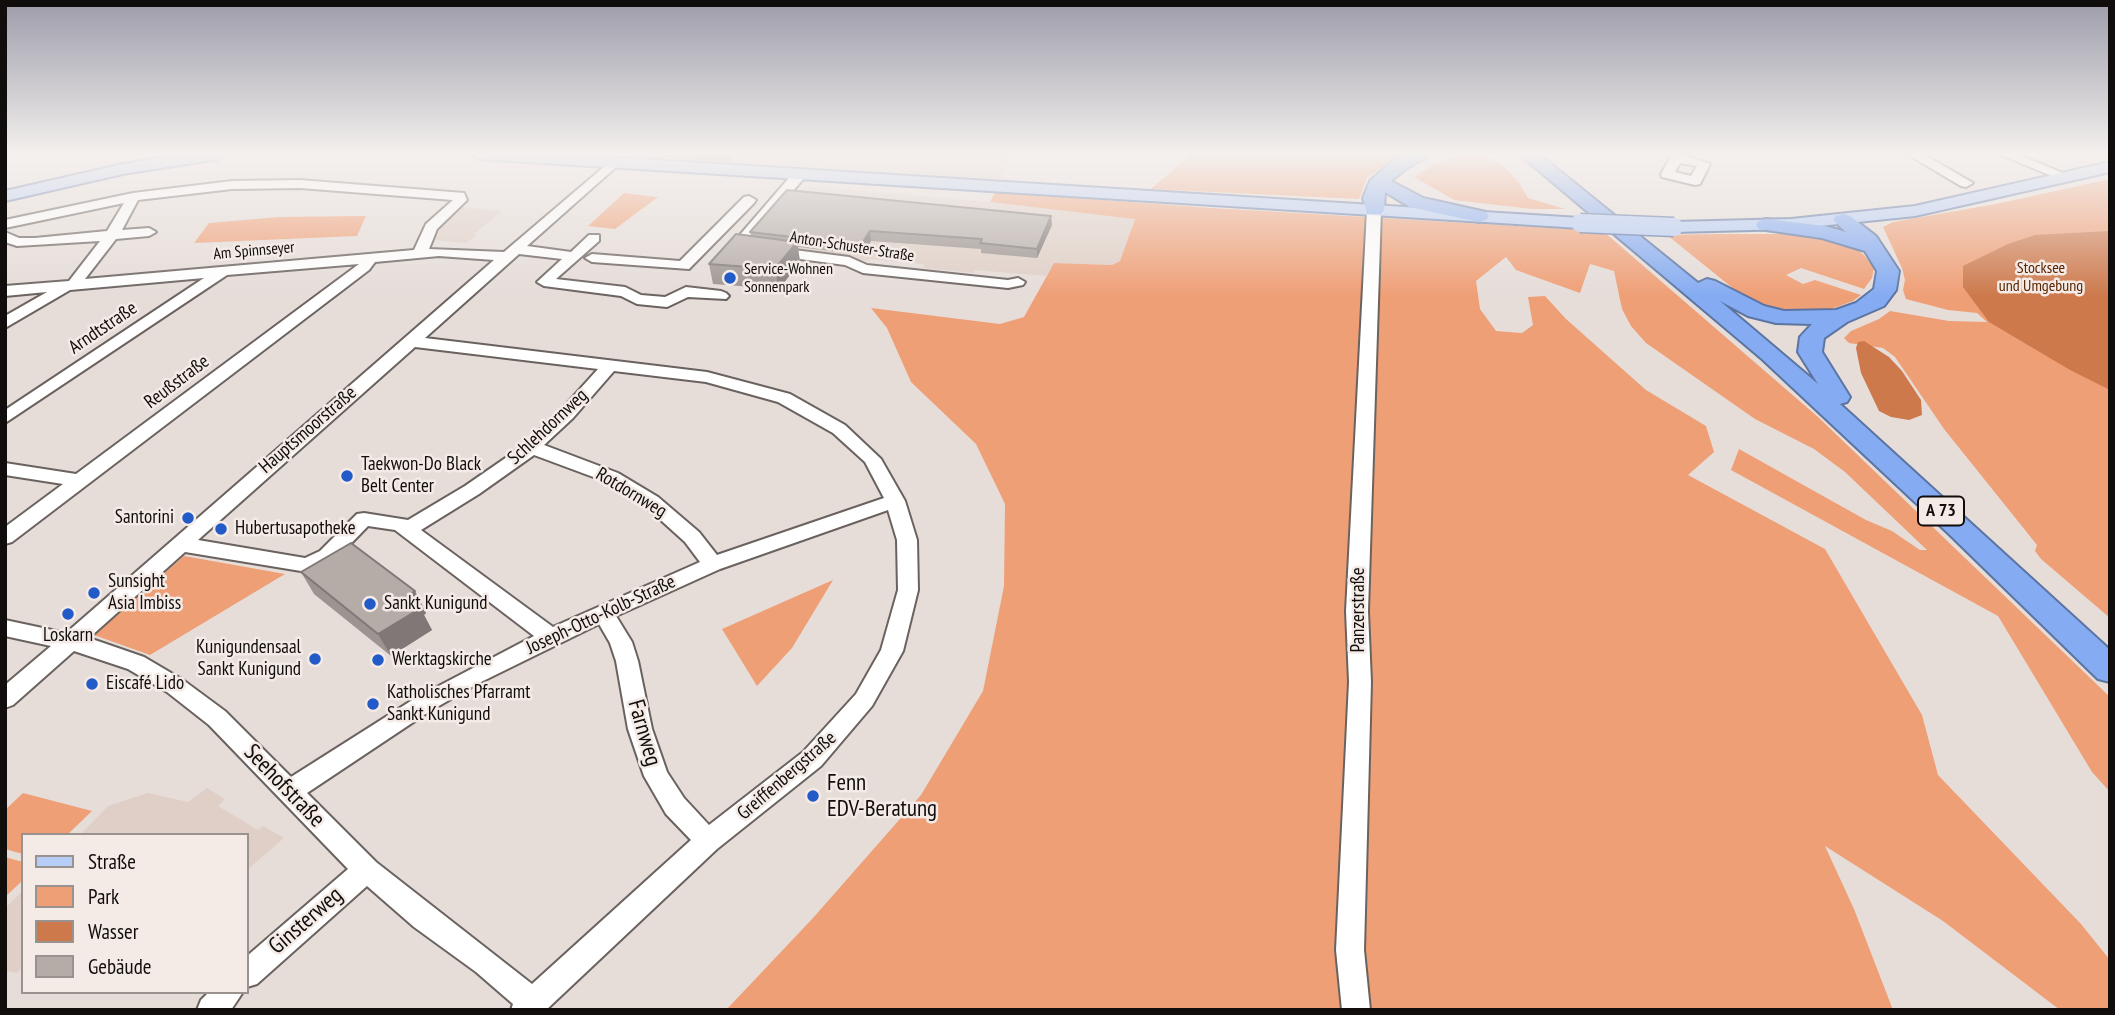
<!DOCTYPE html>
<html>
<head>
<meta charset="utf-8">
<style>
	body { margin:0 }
	#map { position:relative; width:2115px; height:1015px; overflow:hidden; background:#e6ddd9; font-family:"PT Sans Narrow",sans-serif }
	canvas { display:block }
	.frame { position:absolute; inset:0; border:7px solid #100d0c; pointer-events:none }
	.legend { position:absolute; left:21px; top:833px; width:228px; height:161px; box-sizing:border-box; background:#f4ebe6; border:2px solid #99928f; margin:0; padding:9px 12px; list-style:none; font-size:21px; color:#100d0c }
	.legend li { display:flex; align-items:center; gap:14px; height:35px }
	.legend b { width:35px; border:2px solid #99928f }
</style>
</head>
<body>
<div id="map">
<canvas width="2115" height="1015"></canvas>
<div class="frame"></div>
<ul class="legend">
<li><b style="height:9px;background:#b6cdf7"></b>Straße</li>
<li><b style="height:19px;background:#ef9f76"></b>Park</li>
<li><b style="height:19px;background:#cd794c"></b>Wasser</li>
<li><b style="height:19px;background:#b5aca8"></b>Gebäude</li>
</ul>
</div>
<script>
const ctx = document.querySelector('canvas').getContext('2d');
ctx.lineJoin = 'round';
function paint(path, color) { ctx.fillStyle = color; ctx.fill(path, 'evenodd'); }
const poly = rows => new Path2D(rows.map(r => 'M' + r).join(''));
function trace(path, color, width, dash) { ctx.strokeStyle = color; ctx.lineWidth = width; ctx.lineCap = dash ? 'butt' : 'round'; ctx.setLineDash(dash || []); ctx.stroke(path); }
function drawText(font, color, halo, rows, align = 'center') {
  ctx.font = font + ' "PT Sans Narrow",sans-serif'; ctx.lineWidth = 5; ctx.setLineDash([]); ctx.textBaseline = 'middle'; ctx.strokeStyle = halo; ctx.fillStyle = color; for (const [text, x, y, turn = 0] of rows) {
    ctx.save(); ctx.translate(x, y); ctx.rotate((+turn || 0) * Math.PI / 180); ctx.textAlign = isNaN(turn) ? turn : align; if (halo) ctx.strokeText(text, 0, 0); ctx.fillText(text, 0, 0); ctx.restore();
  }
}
paint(poly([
	[597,154,1010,154,1001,179],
	[806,186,990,202,1135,218,1120,261,1112,265,1054,263,1046,276,975,270,974,273,923,268,924,264,870,259,868,261,741,245,786,196],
	[461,207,502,211,474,234,477,235,466,243,434,240,445,221],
	[207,788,225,799,218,806,258,830,263,826,284,838,247,870,247,835,80,835,108,806,148,793,188,802],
	[23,891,23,966,17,973,5,971,5,908]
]), '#dfcfc6');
paint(poly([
	[1183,154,1406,154,1390,161,1367,178,1359,199,1151,189,1191,155],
	[1463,154,1482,154,1505,167,1520,184,1528,198,1565,209,1532,209,1454,200,1414,177,1437,162],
	[2110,179,2110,618,2041,559,2035,551,2037,545,1944,429,1895,357,1883,348,1849,343,1844,338,1851,331,1879,319,1890,311,1949,321,1987,322,1977,313,1948,310,1906,299,1903,290,1905,280,1902,268,1883,227,1893,222,1996,204],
	[995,192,1212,208,1603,231,1818,417,2110,697,2110,792,2092,772,1998,616,1731,470,1739,449,1866,520,1892,531,1920,550,1927,550,1845,472,1814,449,1755,419,1646,343,1631,326,1622,309,1614,271,1590,264,1580,293,1516,270,1506,257,1476,281,1480,309,1496,331,1522,333,1533,325,1528,297,1545,296,1566,319,1646,390,1706,426,1714,452,1688,475,1825,549,1922,715,1938,775,2081,924,2110,960,2110,1010,2060,1010,1943,921,1825,846,1854,909,1893,1010,726,1010,813,918,921,795,983,691,1004,586,1005,504,976,444,911,382,887,328,871,308,1000,324,1024,317,1054,263,1112,265,1120,261,1135,219,990,202],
	[624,193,658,197,615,229,588,226],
	[366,216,357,236,194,243,209,223,279,217],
	[1717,234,1811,234,1850,244,1864,255,1874,267,1872,278,1864,289,1801,268,1786,275,1803,284,1815,280,1861,295,1853,301,1823,312,1783,312,1760,306,1740,294,1667,235],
	[184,556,285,574,150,655,94,635],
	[833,580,792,648,757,686,722,629],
	[23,793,92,811,67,835,23,835,23,854,5,849,5,810],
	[5,857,23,862,23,880,5,897]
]), '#ef9f76');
paint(poly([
	[2110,231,2110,390,2070,370,1989,322,1963,287,1963,266,2008,244,2035,235],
	[1864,341,1889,357,1902,371,1921,400,1922,415,1909,420,1891,417,1879,411,1861,373,1856,348,1858,342]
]), '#cd794c');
const minor = poly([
	[1668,154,1680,154,1710,164,1700,184,1695,185,1662,177,1661,174,1670,158,1668,154],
	[1680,163,1697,166,1691,176,1675,172,1680,163],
	[1907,154,1923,154,1973,183,1966,187,1961,186,1907,154],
	[1999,154,2017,154,2070,176,2069,179,2059,179,1999,154],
	[612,160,616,161,616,167,527,246,571,252,589,235,599,235,599,241,556,279,625,287,641,295,665,297,686,287,721,291,726,293,729,296,726,299,688,297,667,307,637,304,621,296,544,286,537,282,562,259,519,254,425,338,707,372,790,394,845,425,881,459,905,501,917,540,918,590,903,651,872,706,821,766,717,849,546,1010,511,1010,513,1004,476,972,414,927,367,886,257,984,247,987,247,956,348,869,209,725,167,692,128,669,74,651,13,705,5,708,5,685,51,646,5,636,5,620,66,633,494,260,439,256,375,262,369,270,12,542,5,544,5,527,63,484,5,475,5,463,76,474,359,264,227,275,5,423,5,410,204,278,70,290,5,328,5,316,47,292,5,296,5,286,69,281,100,241,17,246,5,242,5,232,19,238,35,238,107,231,124,203,5,228,5,220,133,193,232,181,300,180,464,193,467,200,437,229,429,249,504,252,612,160],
	[300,188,453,200,426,224,414,250,85,279,116,239,149,236,156,232,149,228,122,230,138,200,232,189,300,188],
	[415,347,598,369,561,410,520,448,465,486,408,520,364,513,357,514,320,551,305,558,198,540,415,347],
	[614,371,706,382,778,402,833,433,865,462,884,498,717,555,699,532,658,497,618,473,544,445,573,418,614,371],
	[534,455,604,481,644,505,685,542,700,562,553,627,421,530,479,494,534,455],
	[888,510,897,540,898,590,881,650,856,694,803,752,709,825,684,798,667,772,652,729,638,661,632,642,616,616,720,569,888,510],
	[368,526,395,530,534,636,414,699,291,777,225,711,183,680,144,657,89,638,185,552,307,572,334,561,368,526],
	[599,624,610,643,616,661,628,729,644,776,666,814,691,840,532,984,376,862,307,793,430,711,479,683,599,624],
	[800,170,805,171,805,177,747,244,849,257,867,265,1008,280,1018,278,1025,282,1023,285,1008,288,863,273,845,265,732,250,732,244,795,171,800,170],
	[749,196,756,200,754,203,689,269,592,262,585,258,592,254,680,261,744,197,749,196],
	[1374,206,1381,210,1368,611,1371,682,1364,950,1370,1010,1342,1010,1336,950,1349,682,1346,611,1367,210,1374,206],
	[209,992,243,992,231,1010,197,1010,201,1000,209,992]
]);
const major = poly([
	[186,154,226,154,218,159,123,174,5,201,5,191,123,164,186,154],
	[471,154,560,154,1580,218,1589,223,1580,228,479,159,471,154],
	[2110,162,2110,172,1915,216,1791,229,1674,232,1665,227,1674,222,1791,219,1915,206,2110,162]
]);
const highway = poly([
	[1407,154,1432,154,1407,168,1391,181,1423,198,1486,212,1489,216,1486,220,1479,222,1410,207,1385,192,1384,210,1381,214,1367,214,1363,198,1370,181,1393,160,1407,154],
	[1519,154,1539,154,1698,283,1707,279,1715,281,1764,306,1784,311,1836,310,1856,303,1874,289,1877,271,1865,251,1822,238,1759,229,1756,225,1759,221,1766,219,1825,226,1846,232,1833,220,1836,216,1843,214,1850,216,1876,236,1899,271,1896,290,1884,306,1847,322,1824,338,1822,352,1850,397,1847,402,1840,404,2110,650,2110,682,2098,679,1948,533,1762,359,1519,154],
	[1720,301,1748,316,1776,323,1812,324,1800,337,1798,352,1818,384,1720,301]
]);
trace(minor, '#6a625e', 4);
trace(major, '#5c74a2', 4);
trace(highway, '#5c74a2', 4);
paint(minor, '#fff');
paint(major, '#b6cdf7');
paint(highway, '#85acf2');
const majorBridge = poly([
	[1580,223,1674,227]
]);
trace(majorBridge, '#5c74a2', 21, []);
trace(majorBridge, '#b6cdf7', 18);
paint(poly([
	[612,154,736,154,729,162],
	[1052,225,1037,258,981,253,981,249,871,241,862,255,798,247,800,262,779,289,713,284,709,264,751,236,750,232],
	[301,572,426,613,424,615,432,630,391,656,314,594]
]), '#9c9490');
paint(poly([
	[728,154,736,154,729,162],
	[1051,216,1052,225,1037,258,1037,249],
	[870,231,871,241,862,255,861,245],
	[797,242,800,262,779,289,775,269],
	[415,591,426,613,424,615,432,630,391,656,378,634,406,597]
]), '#7f7876');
const building = poly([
	[787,190,1051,216,1037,249,980,243,982,239,870,231,861,245,750,232,787,190],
	[736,234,797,242,775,269,709,264,736,234],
	[351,543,415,591,406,597,421,608,378,634,301,572,351,543]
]);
paint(building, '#b5aca8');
trace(building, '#7f7876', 2);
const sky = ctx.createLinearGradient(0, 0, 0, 296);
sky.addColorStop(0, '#9d9caa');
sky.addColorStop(0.52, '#f4f0ee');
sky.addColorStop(1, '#f4f0ee00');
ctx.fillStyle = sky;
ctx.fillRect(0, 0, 2115, 296);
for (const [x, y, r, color] of [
	[730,278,7,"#225ac7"],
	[347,476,7,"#225ac7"],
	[188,518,7,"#225ac7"],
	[221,529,7,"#225ac7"],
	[94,593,7,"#225ac7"],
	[370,604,7,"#225ac7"],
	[68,614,7,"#225ac7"],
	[315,659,7,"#225ac7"],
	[378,660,7,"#225ac7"],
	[92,684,7,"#225ac7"],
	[373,704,7,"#225ac7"],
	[813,796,7,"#225ac7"]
]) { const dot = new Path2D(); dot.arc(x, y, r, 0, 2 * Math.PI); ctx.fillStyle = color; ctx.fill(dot); trace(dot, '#f4ebe6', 2.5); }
drawText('16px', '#100d0c', '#f4ebe6', [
	["Anton-Schuster-Straße",852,247,9],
	["Am Spinnseyer",254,251,-5]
]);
drawText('16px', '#5a2400', '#f4ebe6', [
	["Stocksee",2041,268],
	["und Umgebung",2041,286]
]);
drawText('16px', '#100d0c', '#f4ebe6', [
	["Service-Wohnen",744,269],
	["Sonnenpark",744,287]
], 'left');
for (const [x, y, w] of [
	[1941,511,46]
]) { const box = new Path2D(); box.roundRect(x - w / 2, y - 14.5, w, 29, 5); ctx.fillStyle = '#f4ebe6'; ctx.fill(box); trace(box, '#100d0c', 2); }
drawText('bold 18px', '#100d0c', null, [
	["A 73",1941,511]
]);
drawText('19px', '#100d0c', '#f4ebe6', [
	["Arndtstraße",103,328,-34],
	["Reußstraße",177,382,-37],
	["Schlehdornweg",548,427,-43],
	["Hauptsmoorstraße",308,430,-41],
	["Rotdornweg",631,493,31],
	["Panzerstraße",1359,610,-90],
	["Joseph-Otto-Kolb-Straße",601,615,-25],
	["Greiffenbergstraße",787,776,-41]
]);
drawText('19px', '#100d0c', '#f4ebe6', [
	["Taekwon-Do Black",361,465],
	["Belt Center",361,487],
	["Santorini",174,518,"right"],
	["Hubertusapotheke",235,529],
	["Sunsight",108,582],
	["Asia Imbiss",108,604],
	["Sankt Kunigund",384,604],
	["Loskarn",68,636,"center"],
	["Kunigundensaal",301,648,"right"],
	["Sankt Kunigund",301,670,"right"],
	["Werktagskirche",392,660],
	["Eiscafé Lido",106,684],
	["Katholisches Pfarramt",387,693],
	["Sankt Kunigund",387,715]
], 'left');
drawText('23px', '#100d0c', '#f4ebe6', [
	["Farnweg",644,733,74],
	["Seehofstraße",284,786,46],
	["Ginsterweg",306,921,-41]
]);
drawText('23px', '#100d0c', '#f4ebe6', [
	["Fenn",827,783],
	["EDV-Beratung",827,809]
], 'left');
</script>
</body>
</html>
